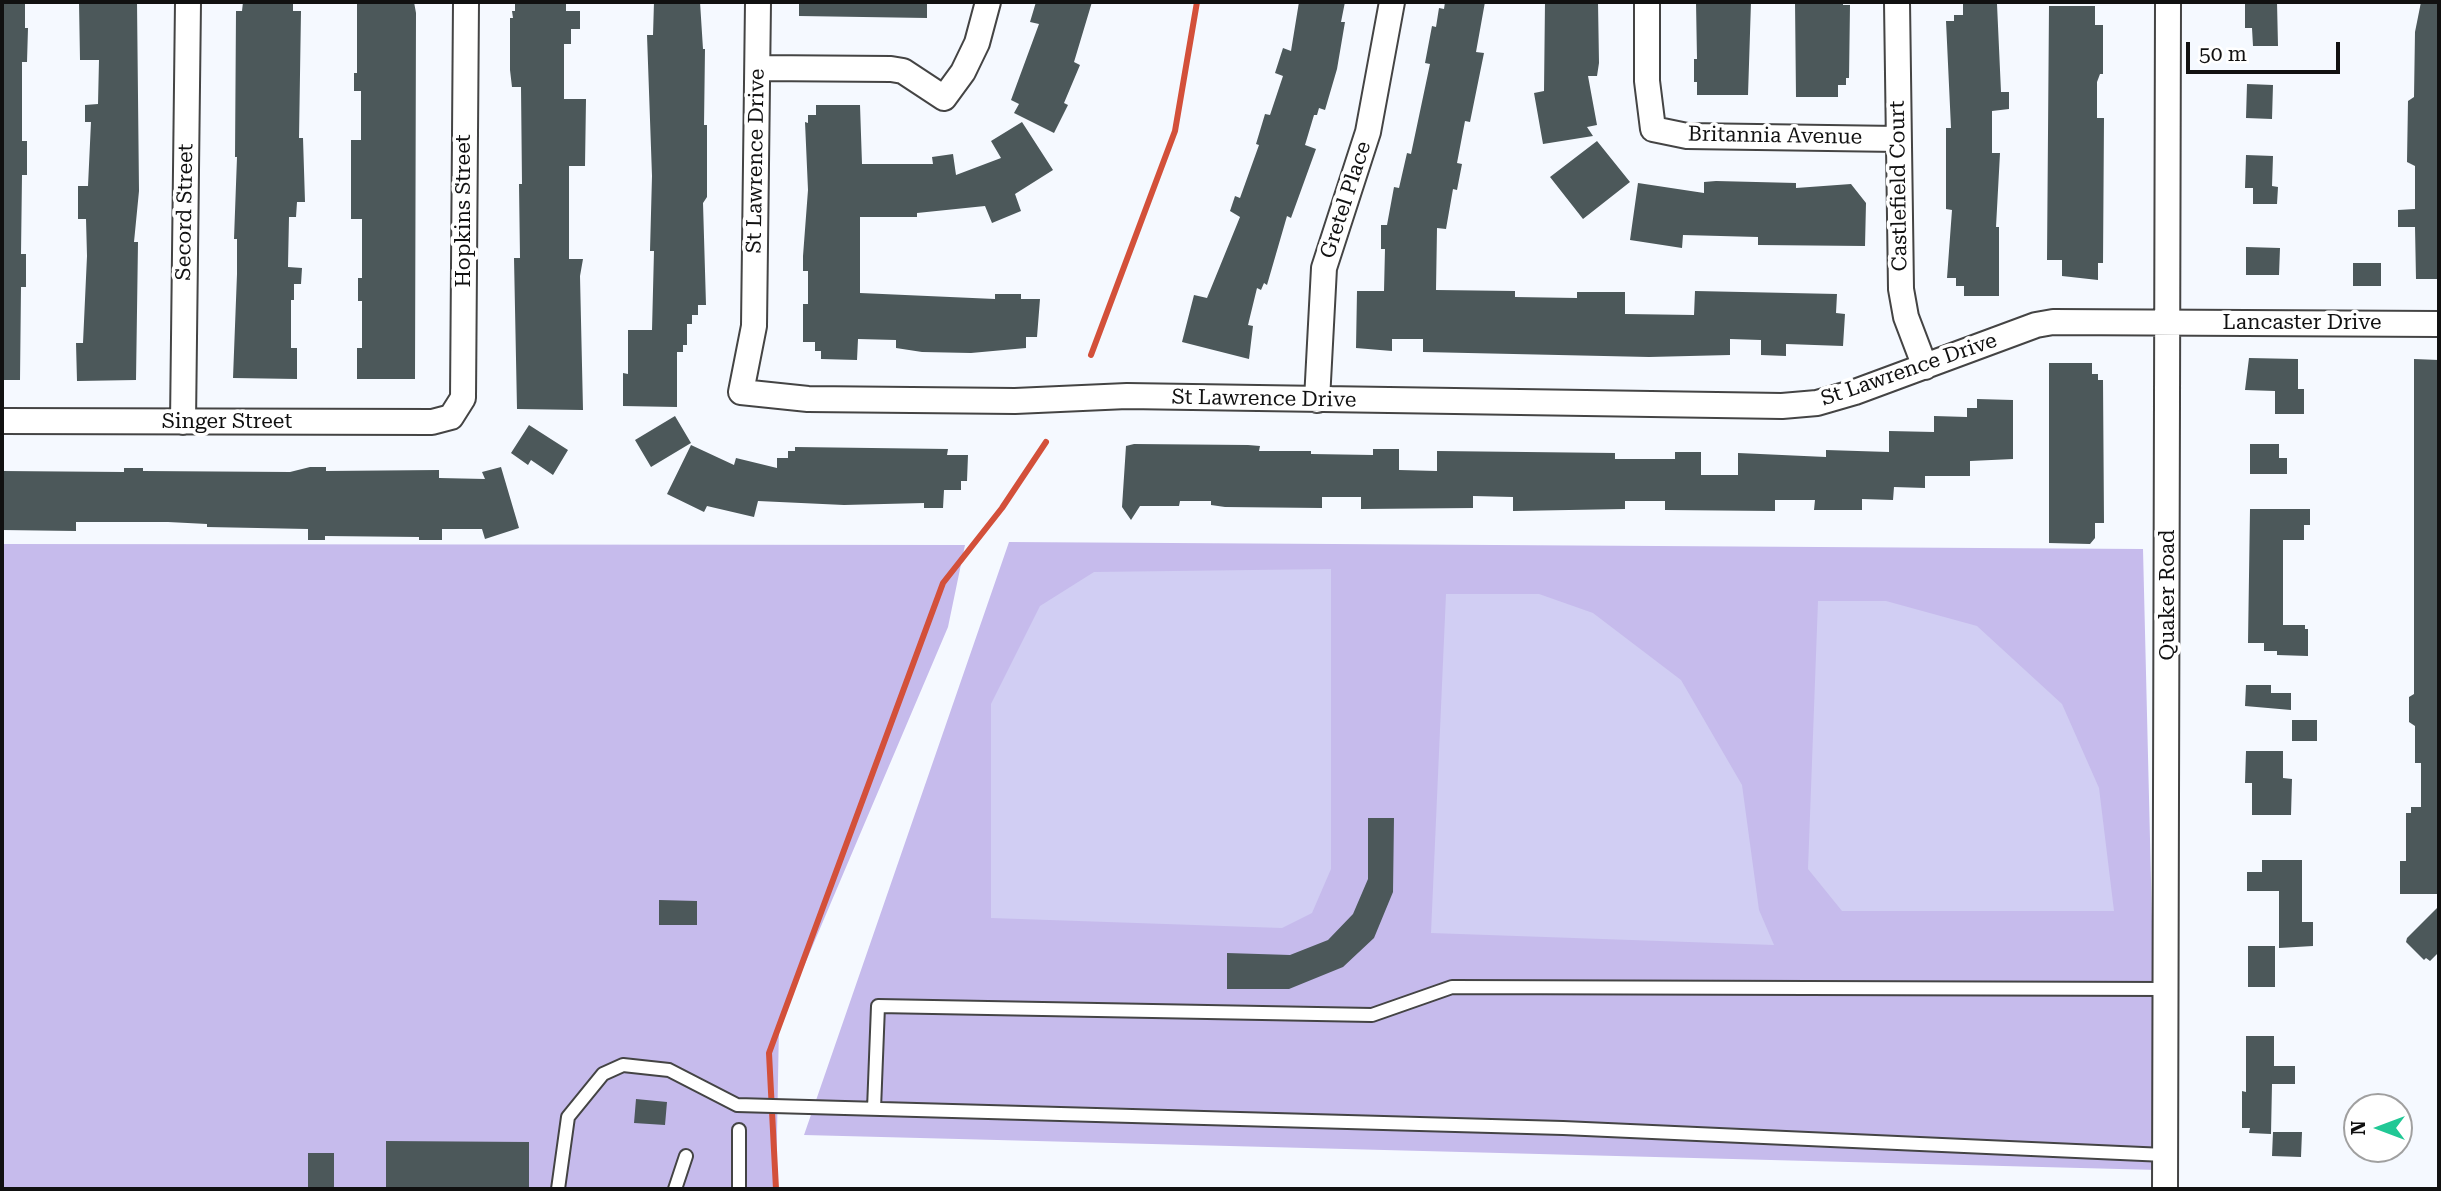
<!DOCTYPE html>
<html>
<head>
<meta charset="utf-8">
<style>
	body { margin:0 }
	#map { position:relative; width:2441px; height:1191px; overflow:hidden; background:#f5f9ff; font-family:"Roboto Serif",serif }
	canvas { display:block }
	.frame { position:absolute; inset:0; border:4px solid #111; pointer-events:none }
	.north { position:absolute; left:2343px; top:1093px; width:70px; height:70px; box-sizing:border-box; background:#fff; border:2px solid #a0a0a0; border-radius:50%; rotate:270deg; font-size:19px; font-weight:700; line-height:28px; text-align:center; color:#111 }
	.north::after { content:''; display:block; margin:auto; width:24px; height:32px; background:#21c895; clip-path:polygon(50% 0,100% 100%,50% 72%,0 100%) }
	.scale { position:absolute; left:2186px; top:42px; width:154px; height:32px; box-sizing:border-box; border:4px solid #111; border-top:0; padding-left:9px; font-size:21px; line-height:24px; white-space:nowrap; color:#111; -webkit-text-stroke:5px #fff; paint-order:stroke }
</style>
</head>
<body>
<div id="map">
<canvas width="2441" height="1191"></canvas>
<div class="frame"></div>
<div class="north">N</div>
<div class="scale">50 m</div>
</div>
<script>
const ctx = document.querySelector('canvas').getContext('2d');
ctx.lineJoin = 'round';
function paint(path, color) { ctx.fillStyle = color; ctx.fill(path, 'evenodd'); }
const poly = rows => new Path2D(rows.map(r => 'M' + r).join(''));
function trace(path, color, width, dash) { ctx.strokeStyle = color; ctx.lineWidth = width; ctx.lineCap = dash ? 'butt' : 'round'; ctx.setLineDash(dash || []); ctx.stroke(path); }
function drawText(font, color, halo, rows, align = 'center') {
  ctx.font = font + ' "Roboto Serif",serif'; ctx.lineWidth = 7; ctx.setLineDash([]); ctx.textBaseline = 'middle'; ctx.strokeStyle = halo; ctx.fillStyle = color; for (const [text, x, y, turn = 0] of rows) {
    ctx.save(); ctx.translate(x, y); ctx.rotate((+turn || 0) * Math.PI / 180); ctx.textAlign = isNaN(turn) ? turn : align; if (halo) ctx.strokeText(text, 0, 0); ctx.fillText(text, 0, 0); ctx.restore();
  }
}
paint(poly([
	[1009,542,2143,549,2158,1170,804,1135],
	[2,544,965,545,948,627,779,1025,776,1189,2,1189]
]), '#c6bbec');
paint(poly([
	[1331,569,1331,869,1312,913,1282,928,991,918,991,704,1040,606,1094,572],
	[1446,594,1539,594,1593,613,1681,680,1742,785,1759,910,1774,945,1431,933],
	[1818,601,1886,601,1977,626,2062,704,2099,788,2114,911,1842,911,1808,869]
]), '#d1cef3');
trace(poly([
	[1091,355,1175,131,1197,2],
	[776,1189,769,1053,943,583,1002,508,1046,442]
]), '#d3503a', 6);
paint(poly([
	[2,2,25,2,25,28,28,28,27,62,22,62,22,141,27,141,27,175,22,175,21,254,26,254,26,287,21,287,20,380,2,380],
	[79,2,137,2,139,191,134,242,138,242,136,380,77,381,76,343,83,343,87,256,86,219,78,219,78,186,88,186,91,122,85,122,85,105,98,104,99,60,80,60],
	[243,2,293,2,293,11,301,11,299,138,303,138,305,202,297,202,296,217,289,217,288,267,302,268,301,284,294,284,294,300,291,300,291,348,297,348,297,379,233,378,237,274,237,239,234,239,237,157,235,157,236,11,242,11],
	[357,2,414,2,416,13,415,379,357,379,357,348,362,348,362,301,358,301,358,278,362,278,362,219,351,219,351,140,361,140,361,91,354,91,354,73,357,73],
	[515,2,566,2,566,11,580,11,580,29,571,29,571,44,564,44,564,99,586,99,585,166,569,166,569,259,583,259,580,276,583,410,517,409,514,258,520,258,519,184,522,184,521,87,512,87,510,70,510,18,513,18,512,11,515,11],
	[654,2,700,2,703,49,705,49,704,125,707,125,707,197,703,203,706,305,698,305,698,315,692,315,692,324,687,324,687,345,683,345,683,352,677,352,677,407,623,406,623,373,628,374,628,330,652,330,654,251,650,251,652,176,647,35,653,35],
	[799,2,927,2,927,18,799,16],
	[1036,2,1092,2,1074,62,1080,65,1064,103,1068,105,1054,133,1014,113,1019,104,1011,100,1039,24,1030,22],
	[1299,2,1345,2,1341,22,1345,22,1337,69,1325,110,1319,108,1317,115,1314,115,1305,145,1316,149,1291,218,1287,216,1267,285,1264,283,1261,290,1257,288,1248,325,1253,326,1249,359,1182,342,1194,295,1207,298,1240,217,1230,211,1235,196,1240,198,1259,145,1256,144,1265,114,1270,115,1283,76,1275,73,1283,48,1291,51],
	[1445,2,1485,2,1476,52,1484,53,1470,122,1465,121,1457,163,1462,164,1457,190,1453,189,1446,229,1437,228,1436,290,1515,291,1515,297,1577,298,1577,292,1625,292,1625,314,1694,315,1695,291,1837,294,1836,313,1845,314,1843,346,1786,344,1786,356,1761,355,1761,340,1730,339,1730,355,1649,357,1423,352,1423,339,1392,339,1392,351,1356,348,1357,291,1384,291,1385,249,1381,249,1381,225,1387,225,1394,187,1399,188,1407,153,1411,154,1430,64,1425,63,1432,26,1436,27,1439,8,1444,9],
	[1545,2,1598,2,1599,63,1597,76,1588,76,1597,125,1587,127,1593,136,1543,144,1534,93,1544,91],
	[1696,2,1751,2,1748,95,1697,95,1697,82,1694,82,1694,59,1697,59],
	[1795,2,1843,2,1843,5,1850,5,1849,78,1846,78,1846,85,1838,85,1838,97,1796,97],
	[2245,2,2277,2,2278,46,2253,46,2252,28,2245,28],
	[2421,2,2439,2,2439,279,2416,279,2415,227,2398,227,2398,210,2415,209,2415,166,2407,162,2408,101,2414,97,2415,32],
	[1963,4,1997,4,2001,92,2009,92,2009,109,1992,111,1992,153,2000,153,1996,227,1999,227,1999,296,1964,296,1964,286,1956,286,1956,278,1947,278,1952,210,1946,209,1946,128,1951,128,1946,21,1954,21,1954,15,1963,15],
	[2049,6,2095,6,2095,25,2103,25,2103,74,2100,74,2097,82,2097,118,2104,118,2103,263,2098,263,2098,280,2062,276,2062,260,2047,260],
	[2247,84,2273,85,2272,119,2246,118],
	[816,105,860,105,862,164,933,164,932,157,953,154,956,175,1001,158,991,141,1022,122,1053,170,1015,194,1021,211,992,223,985,206,917,213,917,217,860,217,860,293,995,299,995,294,1021,294,1021,299,1040,299,1037,337,1026,337,1026,348,971,353,922,352,896,348,896,340,858,339,857,360,821,359,821,351,815,351,815,342,803,342,803,304,808,304,808,271,803,271,803,256,808,190,805,122,808,123,808,115,816,115],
	[1597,141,1630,182,1583,219,1550,177],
	[2246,155,2273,156,2272,186,2278,187,2277,204,2253,204,2253,188,2245,188],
	[1716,181,1796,183,1796,188,1851,184,1866,203,1865,246,1758,245,1758,237,1683,235,1682,248,1630,240,1638,183,1704,193,1704,182],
	[2246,247,2280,248,2279,275,2246,275],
	[2353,263,2381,263,2381,286,2353,286],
	[2249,358,2298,359,2298,389,2304,389,2304,414,2275,414,2275,391,2245,390],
	[2414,359,2439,360,2439,894,2400,894,2400,861,2406,861,2406,813,2411,813,2411,807,2421,807,2421,763,2415,763,2415,726,2409,722,2409,697,2414,694],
	[2049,363,2092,363,2092,374,2098,374,2098,380,2103,380,2104,523,2095,523,2095,538,2090,544,2049,543],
	[1977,399,2013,400,2013,459,1970,461,1970,476,1925,476,1925,488,1894,487,1893,500,1862,499,1862,510,1814,510,1815,500,1775,500,1775,511,1665,510,1665,501,1625,501,1625,509,1513,511,1513,497,1473,496,1473,508,1361,509,1361,497,1322,497,1322,508,1225,507,1211,505,1211,501,1180,501,1179,506,1140,506,1131,520,1122,507,1126,446,1134,444,1248,445,1260,446,1259,451,1311,451,1311,454,1373,455,1373,449,1399,449,1399,470,1437,471,1437,451,1615,453,1615,459,1675,459,1675,452,1701,452,1701,475,1738,475,1738,453,1826,457,1826,450,1889,452,1889,431,1934,432,1934,416,1967,417,1967,408,1977,408],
	[675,416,691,443,651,467,635,440],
	[529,425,568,450,553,475,531,460,528,465,511,453],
	[2250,444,2279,444,2279,458,2287,458,2287,474,2250,474],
	[691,445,734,465,736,458,777,468,777,458,788,458,788,451,795,451,795,447,948,449,947,455,968,455,967,481,961,481,961,490,944,490,943,508,924,508,924,503,844,505,758,501,754,517,707,506,704,512,667,494],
	[310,467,326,467,326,471,439,470,439,478,485,479,482,472,501,467,519,528,485,539,482,529,442,529,442,540,419,540,419,537,325,536,325,540,308,540,308,529,207,527,207,524,168,522,76,522,76,531,2,530,2,471,124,472,124,468,143,468,143,471,290,472],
	[2250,509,2310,509,2310,525,2304,525,2304,540,2283,540,2283,625,2305,625,2305,629,2308,629,2308,656,2277,655,2277,651,2264,651,2264,643,2248,643],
	[2246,685,2271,685,2271,693,2291,693,2291,710,2245,706],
	[2292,720,2317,720,2317,741,2292,741],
	[2246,751,2283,751,2283,778,2292,779,2291,815,2252,815,2252,783,2245,783],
	[1368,818,1394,818,1393,892,1374,938,1343,967,1289,989,1227,989,1227,953,1290,955,1328,940,1353,914,1368,879],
	[2262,860,2302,860,2302,922,2313,922,2313,946,2279,948,2279,891,2247,891,2247,872,2262,872],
	[659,900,697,901,697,925,659,925],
	[2439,906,2439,952,2430,961,2426,958,2424,960,2406,942,2407,938],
	[2248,946,2275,946,2275,987,2248,987],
	[2246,1036,2274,1036,2274,1066,2295,1066,2295,1084,2272,1084,2271,1134,2249,1133,2250,1128,2242,1128,2242,1091,2246,1092],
	[636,1099,667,1102,665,1125,634,1123],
	[2273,1132,2302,1132,2301,1157,2272,1156],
	[386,1141,529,1142,529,1189,386,1189],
	[308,1153,334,1153,334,1189,308,1189]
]), '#4c585a');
const service = poly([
	[874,1109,878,1006,1372,1015,1452,987,2166,989],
	[558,1189,568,1117,603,1074,623,1065,669,1070,737,1105,1563,1128,2165,1155],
	[675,1189,686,1156],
	[739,1189,739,1130]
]);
const minor = poly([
	[758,2,754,326,741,392,808,399,1015,401,1127,396,1782,406,1817,403,1855,392,2036,325,2053,322,2439,324],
	[1647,2,1647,81,1653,129,1687,136,1898,139],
	[1897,2,1901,289,1906,317,1925,367],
	[758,68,891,69,903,71,944,98,963,72,977,43,988,2],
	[1317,400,1324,268,1368,132,1392,2],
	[2,421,432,422,451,417,463,398,466,2],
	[183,422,188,2],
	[2165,1189,2168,2]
]);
trace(service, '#444', 16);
trace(minor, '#444', 28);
trace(service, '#fff', 12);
trace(minor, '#fff', 24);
drawText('21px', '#111', '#fff', [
	["Britannia Avenue",1775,136,1],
	["St Lawrence Drive",756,161,-89],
	["Castlefield Court",1899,186,-91],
	["Gretel Place",1346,200,-72],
	["Hopkins Street",464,211,-90],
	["Secord Street",185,212,-89],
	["Lancaster Drive",2302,323],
	["St Lawrence Drive",1909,370,-19],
	["St Lawrence Drive",1264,399,1],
	["Singer Street",227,422],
	["Quaker Road",2168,595,-90]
]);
</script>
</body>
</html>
